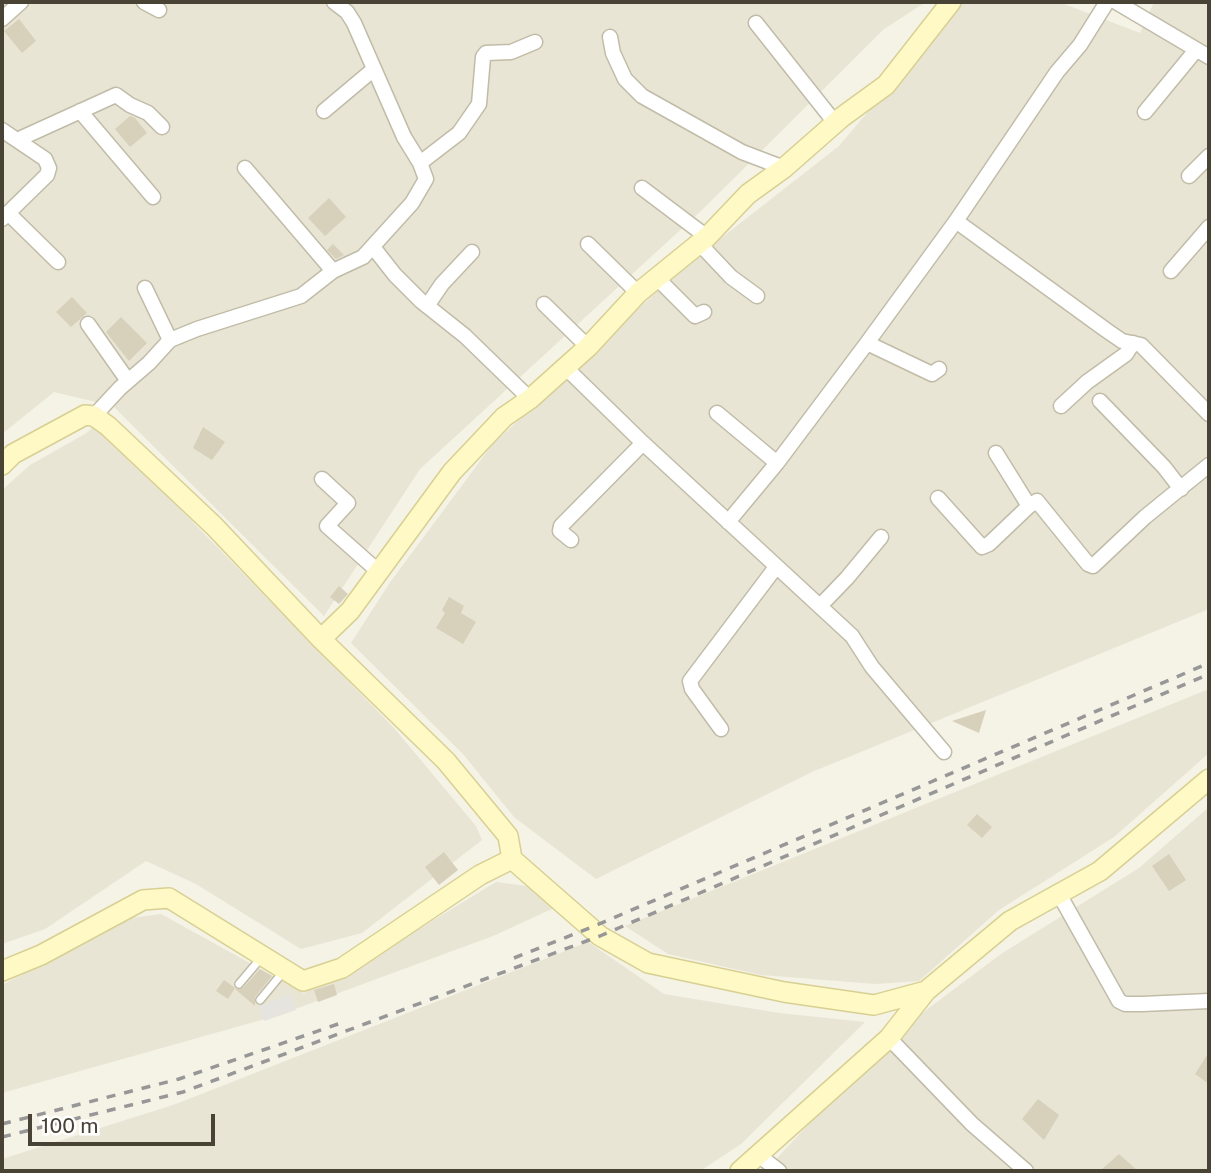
<!DOCTYPE html>
<html>
<head>
<meta charset="utf-8">
<style>
	body { margin:0 }
	#map { position:relative; width:1211px; height:1173px; overflow:hidden; background:#f5f2e6; font-family:"Public Sans",sans-serif }
	canvas { display:block }
	.frame { position:absolute; inset:0; border:4px solid #484335; pointer-events:none }
	.scale { position:absolute; left:28px; top:1114px; width:187px; height:32px; box-sizing:border-box; border:4px solid #484335; border-top:0; padding-left:9px; font-size:21px; line-height:24px; white-space:nowrap; color:#484335; -webkit-text-stroke:5px #fff; paint-order:stroke }
</style>
</head>
<body>
<div id="map">
<canvas width="1211" height="1173"></canvas>
<div class="frame"></div>
<div class="scale">100 m</div>
</div>
<script>
const ctx = document.querySelector('canvas').getContext('2d');
ctx.lineJoin = 'round';
function paint(path, color) { ctx.fillStyle = color; ctx.fill(path, 'evenodd'); }
const poly = rows => new Path2D(rows.map(r => 'M' + r).join(''));
function trace(path, color, width, dash) { ctx.strokeStyle = color; ctx.lineWidth = width; ctx.lineCap = dash ? 'butt' : 'round'; ctx.setLineDash(dash || []); ctx.stroke(path); }
paint(poly([
	[2,2,926,2,884,29,702,210,420,469,324,616,113,406,54,392,2,434],
	[961,2,1059,2,1140,33,1154,2,1209,2,1209,609,812,772,596,879,514,817,463,754,351,643,391,581,492,445,679,271,839,146],
	[97,424,394,728,476,826,482,840,362,933,301,949,196,884,146,861,45,929,2,944,2,490,30,465,85,434],
	[1209,689,1209,753,1114,837,999,910,919,981,876,984,761,975,668,954,625,926],
	[1209,807,1209,1171,765,1171,889,1038,1001,954,1139,868],
	[496,882,534,887,554,908,493,936,279,1015,2,1093,2,985,131,918,161,914,304,993,360,965],
	[588,942,664,994,779,1013,865,1022,741,1144,700,1171,2,1171,2,1159,176,1104]
]), '#e9e5d4');
paint(poly([
	[290,994,296,1010,264,1021,258,1006]
]), '#e5e4df');
paint(poly([
	[19,19,36,41,22,53,4,31],
	[130,116,135,118,147,133,130,147,115,129],
	[329,198,346,217,325,236,308,218],
	[333,244,344,255,336,259,327,250],
	[72,297,87,313,71,327,56,312],
	[121,317,147,343,129,361,106,332],
	[203,427,225,442,212,460,193,448],
	[339,586,348,594,339,604,330,597],
	[449,597,464,606,461,613,476,622,463,644,436,628,445,613,442,610],
	[986,710,979,733,952,721],
	[977,814,992,827,982,838,967,825],
	[444,852,458,870,439,885,425,867],
	[1169,854,1186,880,1169,891,1152,866],
	[260,969,272,976,255,997,255,1006,235,989,243,988],
	[224,980,235,988,228,999,216,991],
	[334,984,337,995,318,1002,314,990],
	[1209,1052,1209,1084,1195,1074],
	[1038,1099,1059,1115,1044,1140,1022,1119],
	[1119,1154,1138,1171,1100,1171]
]), '#d7d0bb');
const lane = poly([
	[239,984,261,958],
	[260,1000,284,971]
]);
const street = poly([
	[144,2,159,10],
	[334,2,347,12,354,23,404,137,420,163],
	[1116,2,1209,57],
	[2,19,21,2],
	[756,23,836,124],
	[610,37,613,53,625,79,642,96,742,152,784,168],
	[80,111,153,197],
	[324,111,374,69],
	[1145,112,1196,50],
	[2,130,45,159,49,168,47,175,2,219],
	[17,140,116,95,130,105,148,113,162,127],
	[245,168,333,271],
	[1189,176,1209,156],
	[642,188,707,237],
	[8,213,58,262],
	[956,221,1106,330,1122,341,1141,345,1209,414],
	[698,242,731,277,757,296],
	[588,244,638,293],
	[373,247,395,275,421,301,465,336,530,399],
	[1171,271,1209,227],
	[657,278,695,316,704,312],
	[145,288,170,340],
	[544,304,588,347],
	[427,306,442,284,472,252],
	[88,324,128,381],
	[867,343,932,374,939,369],
	[565,367,643,443,852,636,872,667,944,752],
	[1100,401,1164,467,1181,489],
	[1061,406,1087,382,1126,354,1133,343],
	[717,413,777,463],
	[94,416,120,388,149,363,170,340,197,329,301,296,333,271,363,257,412,203,426,179,420,163,459,133,479,104,483,57,486,53,511,52,535,42],
	[996,453,1029,506],
	[322,479,348,503,327,526,379,572],
	[938,498,982,547,989,544,1029,506,1037,501,1088,564,1093,566,1145,517,1209,465],
	[728,522,777,463,867,343,956,221,1057,72,1080,45,1107,2],
	[571,540,560,531,561,526,643,443],
	[820,606,847,578,881,537],
	[721,729,692,689,690,681,776,567],
	[1059,894,1119,1001,1125,1004,1142,1004,1209,1001],
	[889,1038,972,1124,1026,1171],
	[757,1154,779,1171]
]);
const secondary = poly([
	[2,465,13,454,85,415,94,416,108,426,214,526,321,639,446,761,508,836,512,859],
	[321,639,350,611,452,472,504,417,530,399,588,347,638,293,707,237,748,194,784,168,842,117,886,85,951,2],
	[2,971,41,955,143,900,169,898,303,981,342,968,480,875,512,859,600,936,648,963,784,992,874,1005,926,991,1010,921,1100,871,1209,779],
	[740,1171,889,1038,926,991]
]);
trace(lane, '#c1bca8', 10);
trace(street, '#c1bca8', 17);
trace(secondary, '#d8d092', 22);
trace(lane, '#fff', 7);
trace(street, '#fff', 14);
trace(secondary, '#fff9c6', 19);
trace(poly([
	[514,958,592,927,1209,663],
	[2,1124,179,1079,344,1022],
	[2,1137,183,1092,600,936,1209,674]
]), '#979797', 3.5, [9, 9]);
</script>
</body>
</html>
